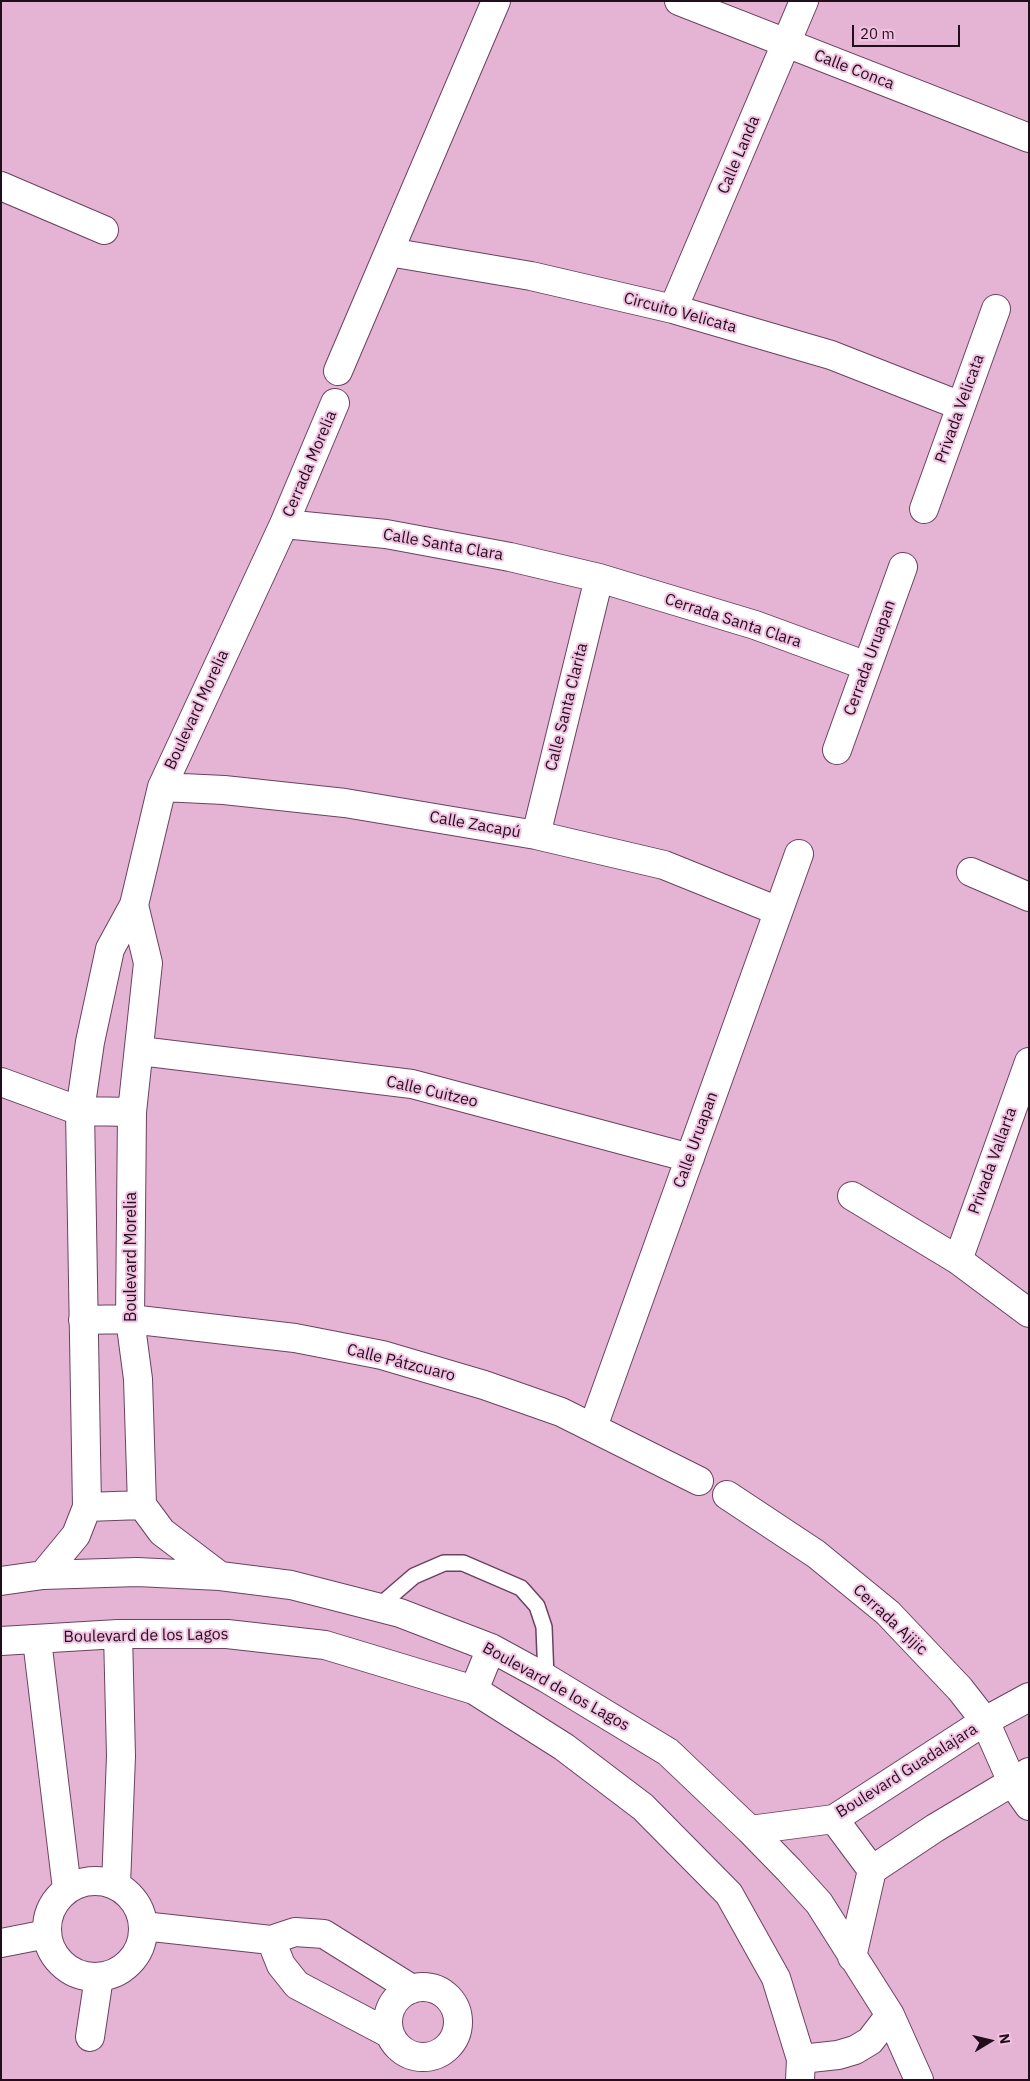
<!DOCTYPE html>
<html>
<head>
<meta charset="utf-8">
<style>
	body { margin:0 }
	#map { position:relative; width:1030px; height:2081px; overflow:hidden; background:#e5b4d5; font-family:"IBM Plex Sans",sans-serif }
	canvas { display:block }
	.frame { position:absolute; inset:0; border:2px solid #200f1b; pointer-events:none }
	.north { position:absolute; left:965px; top:2016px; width:50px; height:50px; -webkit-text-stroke:4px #f2c1e2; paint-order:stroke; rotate:81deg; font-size:14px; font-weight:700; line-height:20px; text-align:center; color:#200f1b }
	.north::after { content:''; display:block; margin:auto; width:18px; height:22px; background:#200f1b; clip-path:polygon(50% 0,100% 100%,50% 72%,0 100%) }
	.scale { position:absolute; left:852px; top:25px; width:108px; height:22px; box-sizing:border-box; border:2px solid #200f1b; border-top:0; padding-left:6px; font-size:15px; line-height:18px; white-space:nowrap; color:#200f1b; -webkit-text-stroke:4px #f2c1e2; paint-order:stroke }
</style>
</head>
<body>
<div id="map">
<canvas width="1030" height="2081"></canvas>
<div class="frame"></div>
<div class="north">N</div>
<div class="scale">20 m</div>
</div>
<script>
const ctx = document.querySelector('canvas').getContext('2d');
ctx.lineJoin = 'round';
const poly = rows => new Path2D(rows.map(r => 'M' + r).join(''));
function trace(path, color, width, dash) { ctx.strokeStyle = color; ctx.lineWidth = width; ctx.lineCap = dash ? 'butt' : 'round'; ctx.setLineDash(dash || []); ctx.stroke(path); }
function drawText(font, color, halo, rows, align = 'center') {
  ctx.font = font + ' "IBM Plex Sans",sans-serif'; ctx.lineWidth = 4; ctx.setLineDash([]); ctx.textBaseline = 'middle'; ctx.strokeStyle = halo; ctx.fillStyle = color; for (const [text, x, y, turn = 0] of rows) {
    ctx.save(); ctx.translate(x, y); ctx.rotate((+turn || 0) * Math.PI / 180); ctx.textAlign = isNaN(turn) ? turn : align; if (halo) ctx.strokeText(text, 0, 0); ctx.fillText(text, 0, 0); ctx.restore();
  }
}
const lane = poly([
	[378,1607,414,1576,444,1563,463,1563,521,1588,537,1606,544,1627,546,1678]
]);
const street = poly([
	[679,1,1029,138],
	[1,186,104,230],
	[389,252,531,276,673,309,831,355,961,406],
	[673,309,804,1],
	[338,371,496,1],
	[924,509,996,309],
	[284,524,386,534,510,557,599,578,755,625,867,666],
	[837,750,903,567],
	[162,787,224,790,345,803,536,835,664,865,778,911],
	[536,835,599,578],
	[971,872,1029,897],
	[134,905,148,963,132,1112,130,1319,138,1379,142,1505,162,1532,220,1576],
	[140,1051,412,1084,690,1158],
	[1,1082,80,1111,132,1112],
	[852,1196,958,1260,1029,1313],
	[958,1260,1029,1062],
	[83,1320,130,1319,295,1338,382,1355,484,1385,561,1412,699,1481],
	[593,1427,799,854],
	[727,1495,816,1554,888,1613,960,1689,985,1721,1012,1782,1029,1806],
	[87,1507,142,1505],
	[43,1575,76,1535,87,1507,80,1111,90,1042,110,949,134,905,162,787,284,524,335,403],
	[1,1581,43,1575,137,1572,220,1576,291,1585,400,1613,491,1648,546,1678,668,1752,750,1830,789,1870,819,1903,890,2015,919,2080],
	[37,1640,67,1889],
	[1,1641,118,1634,227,1634,325,1645,474,1690,564,1747,643,1807,729,1894,776,1978,801,2059,800,2080],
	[474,1690,491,1648],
	[834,1819,872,1870],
	[750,1830,834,1819,985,1721,1029,1697],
	'47 1929a48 48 0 1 1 96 0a48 48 0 1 1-96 0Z',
	[116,1885,121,1756,118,1634],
	[143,1926,271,1940,295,1932,324,1934,412,1989],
	[271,1940,281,1965,297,1985,390,2034],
	[1,1943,47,1934],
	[852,1957,872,1870,935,1828,1029,1772],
	'388 2022a35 35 0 1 1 70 0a35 35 0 1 1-70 0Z',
	[90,2037,99,1977],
	[801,2059,838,2055,855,2050,870,2041,890,2015]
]);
trace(lane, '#6b425f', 18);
trace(street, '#6b425f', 30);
trace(lane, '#fff', 15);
trace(street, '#fff', 28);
drawText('16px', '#200f1b', '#f2c1e2', [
	["Calle Conca",854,70,21],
	["Calle Landa",739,155,-67],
	["Circuito Velicata",680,313,15],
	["Privada Velicata",960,409,-70],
	["Cerrada Morelia",310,464,-67],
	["Calle Santa Clara",443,545,10],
	["Cerrada Santa Clara",733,621,18],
	["Cerrada Uruapan",870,658,-70],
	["Calle Santa Clarita",567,707,-76],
	["Boulevard Morelia",197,710,-65],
	["Calle Zacapú",475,825,10],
	["Calle Cuitzeo",432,1092,13],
	["Calle Uruapan",696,1140,-70],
	["Privada Vallarta",993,1161,-70],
	["Boulevard Morelia",131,1257,-90],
	["Calle Pátzcuaro",401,1363,14],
	["Cerrada Ajijic",890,1620,43],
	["Boulevard de los Lagos",146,1636,-1],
	["Boulevard de los Lagos",556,1687,29],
	["Boulevard Guadalajara",907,1771,-32]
]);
</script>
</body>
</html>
